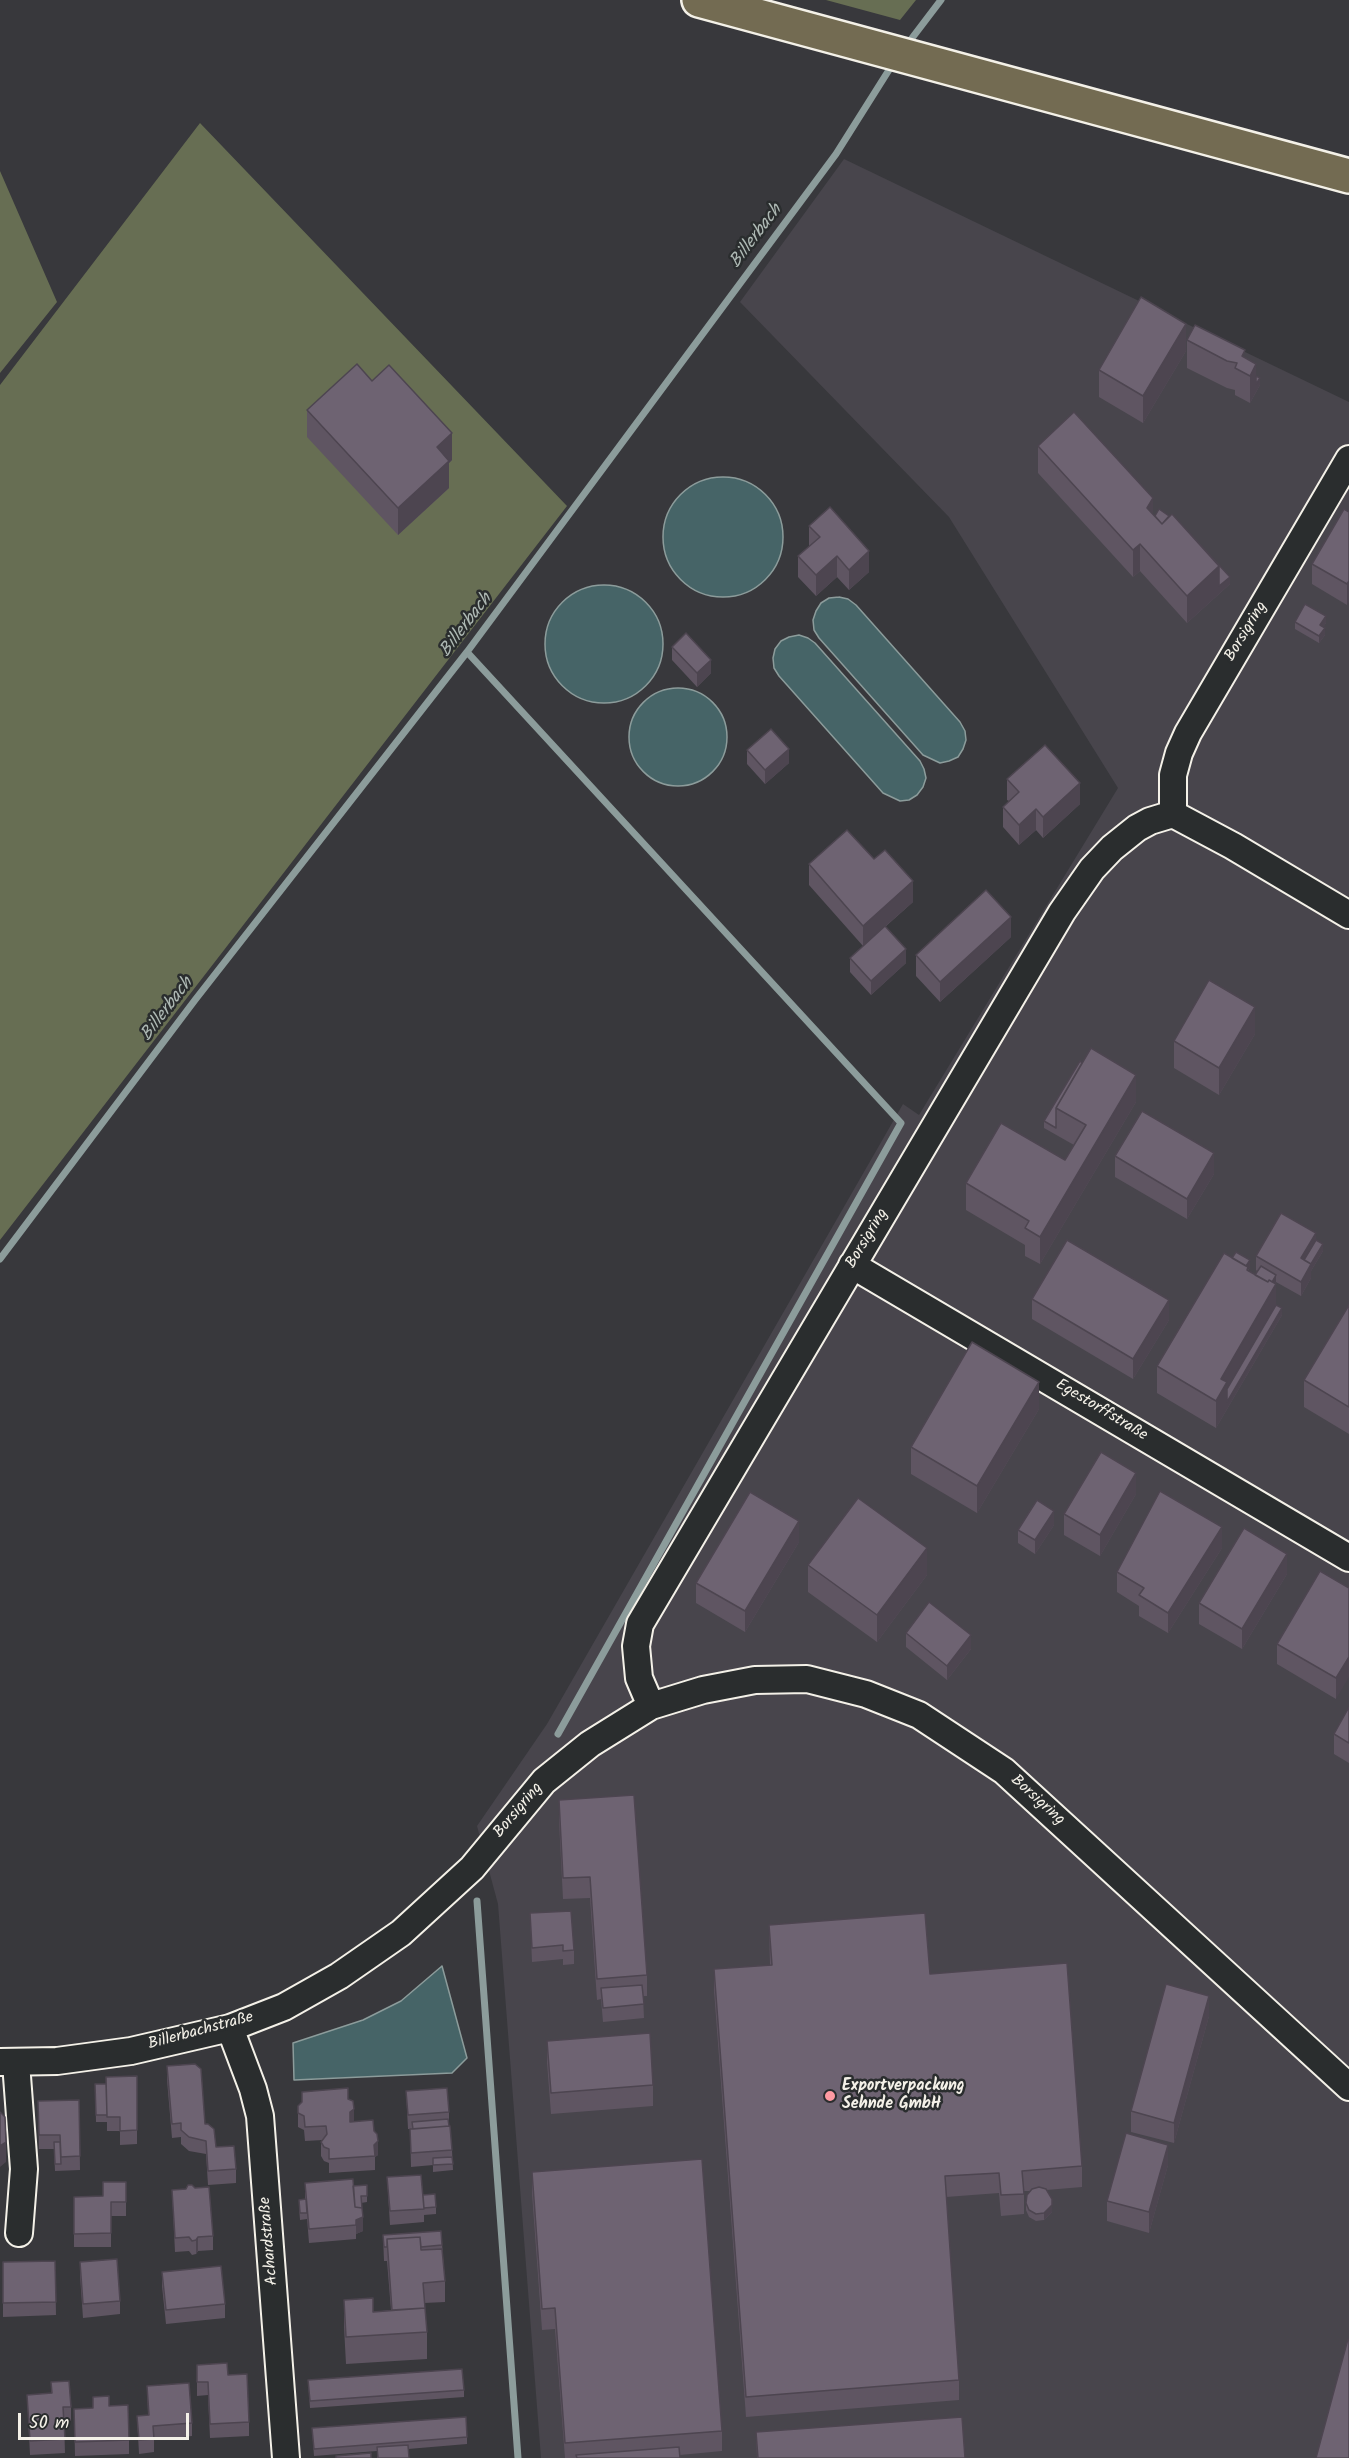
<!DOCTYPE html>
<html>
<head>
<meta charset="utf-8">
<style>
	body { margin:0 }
	#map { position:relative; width:1349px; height:2458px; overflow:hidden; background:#38383c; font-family:Kalam,sans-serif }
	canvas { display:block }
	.scale { position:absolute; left:18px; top:2413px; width:171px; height:27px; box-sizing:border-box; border:3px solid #f4f1e8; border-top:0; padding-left:8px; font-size:18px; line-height:21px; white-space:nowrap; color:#f4f1e8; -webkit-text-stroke:4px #2a2d2e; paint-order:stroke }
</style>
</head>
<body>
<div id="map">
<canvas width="1349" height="2458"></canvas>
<div class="scale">50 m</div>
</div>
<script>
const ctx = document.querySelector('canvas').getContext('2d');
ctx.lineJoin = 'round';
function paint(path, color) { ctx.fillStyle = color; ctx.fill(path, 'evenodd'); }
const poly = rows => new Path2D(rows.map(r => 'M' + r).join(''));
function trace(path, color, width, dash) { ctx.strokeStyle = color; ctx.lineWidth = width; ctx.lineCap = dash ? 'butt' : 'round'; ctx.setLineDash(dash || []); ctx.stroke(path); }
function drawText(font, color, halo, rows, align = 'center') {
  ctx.font = font + ' Kalam,sans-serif'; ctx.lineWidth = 5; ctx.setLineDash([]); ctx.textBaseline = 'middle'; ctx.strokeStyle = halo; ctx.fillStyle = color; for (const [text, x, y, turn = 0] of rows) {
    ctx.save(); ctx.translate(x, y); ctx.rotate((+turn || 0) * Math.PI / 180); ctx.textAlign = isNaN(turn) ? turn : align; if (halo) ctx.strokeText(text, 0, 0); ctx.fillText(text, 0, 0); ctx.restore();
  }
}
paint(poly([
	[844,159,1349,402,1349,2458,541,2458,498,1904,477,1826,547,1724,903,1104,919,1115,1118,788,949,517,740,302]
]), '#48454c');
paint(poly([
	[826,0,916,0,900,20],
	[200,123,567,506,0,1240,0,385],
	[0,171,57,302,0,373]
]), '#676e53');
const water = poly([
	'663 537a60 60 0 1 1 120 0a60 60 0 1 1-120 0Z',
	'545 644a59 59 0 1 1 118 0a59 59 0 1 1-118 0Z',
	[839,597,848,599,856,605,960,722,965,731,966,740,963,749,958,757,949,761,940,763,923,755,819,638,814,630,813,620,816,611,821,603,829,598,839,597],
	[799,635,808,638,815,643,920,761,924,769,926,778,923,787,917,795,909,800,900,801,883,793,779,676,774,668,773,658,775,649,781,641,789,637,799,635],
	'629 737a49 49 0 1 1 98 0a49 49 0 1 1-98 0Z',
	[442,1966,467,2058,452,2073,294,2080,293,2043,363,2020,401,2001,442,1966]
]);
paint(water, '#466467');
trace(water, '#8c9c9b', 1.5);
trace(poly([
	[906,46,941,0],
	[467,652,901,1123,558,1734],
	[0,1259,195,1000,467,652,836,154,894,62],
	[477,1901,518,2458]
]), '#8c9c9b', 7);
const minor = poly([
	[1173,814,1173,775,1179,753,1188,733,1349,459],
	[852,1265,1349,1558],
	[651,1706,639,1678,636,1646,640,1624,1062,912,1092,869,1112,848,1137,828,1150,821,1173,814,1233,846,1349,915],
	[230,2028,253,2089,260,2116,286,2458],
	[0,2062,57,2061,131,2051,230,2028,284,2007,339,1976,401,1933,472,1868,544,1781,590,1744,651,1706,703,1690,755,1680,807,1679,866,1694,919,1715,1004,1771,1349,2087],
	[16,2063,24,2169,19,2233]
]);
const major = poly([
	[699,0,1349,176]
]);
trace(minor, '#f4f1e8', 30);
trace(major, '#f4f1e8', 38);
trace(minor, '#2a2d2e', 26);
trace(major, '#736b52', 33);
paint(poly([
	[1187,340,1245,358,1256,376,1260,385,1250,403,1235,395,1235,390,1227,388,1187,368],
	[1186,351,1143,423,1099,397,1099,370],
	[372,381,452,460,449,463,449,488,398,535,307,437,307,410],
	[1038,446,1153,515,1230,584,1187,623,1140,571,1133,577,1038,473],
	[1349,512,1347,605,1312,584,1312,564],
	[809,526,869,572,849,590,837,577,816,596,798,577,798,556,809,546],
	[1295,622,1326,623,1323,627,1325,635,1319,643,1295,629],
	[672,647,711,673,697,687,672,660],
	[747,750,789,763,765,784,747,764],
	[1007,779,1080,804,1043,838,1036,830,1019,845,1003,827,1003,807,1009,801,1007,800],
	[809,864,913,902,885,927,906,963,871,995,850,972,850,958,863,946,809,885],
	[1011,937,940,1002,916,976,916,955],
	[1255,1034,1219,1095,1174,1068,1174,1041],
	[1080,1061,1136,1102,1040,1264,1025,1256,1025,1245,966,1210,966,1183,1065,1160,1074,1145,1044,1128,1044,1121],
	[1115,1156,1214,1174,1187,1219,1115,1177],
	[1316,1240,1323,1251,1311,1271,1311,1278,1301,1296,1276,1282,1275,1284,1276,1305,1282,1315,1216,1428,1157,1393,1157,1366,1250,1267,1248,1271,1255,1275,1257,1271,1256,1270,1256,1256],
	[1032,1299,1169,1320,1133,1379,1032,1319],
	[1349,1305,1349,1434,1304,1407,1304,1380],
	[1039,1409,977,1513,911,1474,911,1447],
	[1136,1494,1100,1556,1064,1535,1064,1514],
	[1054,1525,1035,1554,1018,1543,1018,1530],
	[799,1542,745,1632,696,1603,696,1583],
	[1222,1548,1168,1633,1139,1616,1139,1606,1117,1592,1117,1572],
	[808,1565,927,1575,877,1642,808,1592],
	[1287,1574,1242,1649,1199,1624,1199,1603],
	[1349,1588,1336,1699,1277,1664,1277,1644],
	[906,1633,971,1649,947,1680,906,1647],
	[1349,1707,1349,1763,1334,1754,1334,1734],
	[559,1800,647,1975,647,1996,643,1996,644,2018,603,2022,601,1999,597,2000,590,1898,563,1899,559,1821],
	[530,1913,574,1950,574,1964,563,1965,563,1959,532,1962],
	[769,1925,930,1974,1082,2166,1082,2187,1046,2190,1052,2206,1052,2212,1044,2220,1036,2221,1029,2217,1026,2210,1026,2203,1030,2191,1024,2191,1024,2214,1001,2216,999,2193,946,2197,959,2380,959,2400,746,2417,714,1990,714,1969,770,1965],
	[1209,2016,1174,2143,1131,2132,1131,2111],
	[547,2041,653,2085,653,2106,551,2114,547,2062],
	[167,2066,205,2124,216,2147,236,2169,236,2183,208,2185,206,2154,189,2151,181,2144,181,2137,172,2138,167,2080],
	[137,2076,137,2144,120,2145,120,2131,107,2131,107,2122,96,2122,95,2084,106,2084],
	[406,2091,449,2112,449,2126,452,2150,453,2170,433,2172,433,2165,411,2167,410,2129,412,2129,408,2129],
	[302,2092,348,2099,354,2122,374,2131,378,2155,375,2157,375,2170,329,2173,329,2163,324,2161,321,2156,321,2142,323,2140,305,2141,304,2130,298,2127,298,2106,302,2102],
	[79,2100,80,2170,55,2171,54,2149,39,2149,38,2101],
	[1168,2165,1149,2233,1107,2221,1107,2201],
	[532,2172,722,2431,722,2451,680,2455,680,2458,565,2458,555,2329,542,2330,532,2193],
	[387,2177,423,2195,436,2207,436,2214,424,2215,424,2222,390,2225],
	[305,2183,353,2186,367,2196,367,2202,361,2203,363,2231,356,2234,356,2239,309,2243,307,2218,307,2219,300,2220,299,2207,299,2200,305,2199],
	[172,2190,213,2236,213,2250,198,2251,196,2254,192,2255,189,2251,175,2252],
	[74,2197,126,2202,126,2216,111,2216,111,2247,74,2247],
	[441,2231,445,2281,445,2302,424,2303,427,2332,427,2359,346,2364,344,2327,344,2300,373,2312,391,2310,387,2261,384,2261,383,2235],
	[55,2261,56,2315,3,2317,3,2262],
	[80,2262,120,2301,120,2314,83,2318,80,2276],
	[162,2272,225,2304,225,2318,166,2324,162,2286],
	[197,2365,249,2422,249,2436,210,2438,208,2395,197,2396],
	[308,2380,464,2390,464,2397,310,2408],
	[51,2382,71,2407,71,2421,64,2421,65,2453,30,2455,27,2395,51,2393],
	[147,2386,192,2423,192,2436,154,2440,154,2452,139,2454,137,2416,148,2415],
	[93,2397,109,2406,129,2440,129,2454,75,2456,74,2409,93,2408],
	[312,2428,467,2437,467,2444,408,2449,409,2458,377,2458,377,2451,314,2456],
	[756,2432,965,2458,757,2458]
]), '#5f5562');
paint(poly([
	[1186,324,1186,351,1143,423,1143,396],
	[1256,364,1256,384,1260,378,1260,385,1250,403,1250,376],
	[452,433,452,460,449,463,449,488,398,535,398,508,437,447],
	[1153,498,1153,525,1147,508],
	[1140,544,1140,571,1133,577,1133,550],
	[869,551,869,572,849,590,849,570],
	[837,556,837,577,816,596,816,575],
	[1219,566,1230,577,1230,584,1187,623,1187,596],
	[1349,581,1349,602,1347,605,1347,584],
	[1326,616,1326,623,1320,632,1320,625],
	[1325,628,1325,635,1319,643,1319,636],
	[711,660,711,673,697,687,697,673],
	[789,749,789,763,765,784,765,770],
	[1080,783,1080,804,1043,838,1043,817],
	[1036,809,1036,830,1019,845,1019,825],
	[913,881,913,902,863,946,863,926],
	[1011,917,1011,937,940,1002,940,982],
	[906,949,906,963,871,995,871,981],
	[1255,1007,1255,1034,1219,1095,1219,1068],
	[1136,1075,1136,1102,1040,1264,1040,1237],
	[1214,1153,1214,1174,1187,1219,1187,1199],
	[1316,1233,1316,1247,1304,1266,1301,1258],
	[1323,1244,1323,1251,1311,1271,1311,1278,1301,1296,1301,1282],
	[1250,1260,1250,1267,1248,1270,1248,1289,1245,1269],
	[1276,1275,1276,1282,1270,1291,1270,1284],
	[1276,1284,1276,1311,1282,1308,1282,1315,1216,1428,1216,1401,1221,1379],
	[1169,1300,1169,1320,1133,1379,1133,1359],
	[1039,1382,1039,1409,977,1513,977,1486],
	[1136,1473,1136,1494,1100,1556,1100,1535],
	[1054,1511,1054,1525,1035,1554,1035,1540],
	[799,1521,799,1542,745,1632,745,1611],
	[1222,1527,1222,1548,1168,1633,1168,1613],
	[927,1548,927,1575,877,1642,877,1615],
	[1287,1554,1287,1574,1242,1649,1242,1629],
	[971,1635,971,1649,947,1680,947,1666],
	[1349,1657,1349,1677,1336,1699,1336,1678],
	[1209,1996,1209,2016,1174,2143,1174,2123],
	[354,2109,354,2123,350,2126,350,2112],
	[378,2141,378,2155,375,2157,374,2145],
	[6,2142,6,2162,0,2167,0,2146],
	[1168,2145,1168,2165,1149,2233,1149,2212],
	[1052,2199,1052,2212,1044,2220,1044,2213],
	[363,2217,363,2231,356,2234,356,2220],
	[198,2237,198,2251,196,2254,196,2240]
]), '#4d4550');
const building = poly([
	[1141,297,1186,324,1143,396,1099,370,1141,297],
	[1195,325,1245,350,1242,356,1256,364,1250,376,1235,368,1237,363,1227,361,1187,340,1195,325],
	[357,364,372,381,389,365,452,433,437,447,449,461,398,508,307,410,357,364],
	[1256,376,1260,378,1256,384,1256,376],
	[1074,412,1153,498,1147,508,1162,524,1172,514,1219,566,1187,596,1140,544,1133,550,1038,446,1074,412],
	[830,507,869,551,849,570,837,556,816,575,798,556,820,537,809,526,830,507],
	[1159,509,1169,516,1162,524,1155,516,1159,509],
	[1344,509,1349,512,1349,581,1347,584,1312,564,1344,509],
	[1182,525,1230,577,1219,586,1219,566,1182,525],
	[1305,604,1326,616,1320,625,1325,628,1319,636,1295,622,1305,604],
	[686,633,711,660,697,673,672,647,686,633],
	[771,729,789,749,765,770,747,750,771,729],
	[1045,745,1080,783,1043,817,1036,809,1019,825,1003,807,1019,792,1007,779,1045,745],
	[847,830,874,859,885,850,913,881,863,926,809,864,847,830],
	[986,890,1011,917,940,982,916,955,986,890],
	[885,926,906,949,871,981,850,958,885,926],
	[1209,980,1255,1007,1219,1068,1174,1041,1209,980],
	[1091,1048,1136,1075,1040,1237,1025,1228,1029,1221,966,1183,1001,1123,1065,1160,1086,1125,1056,1108,1091,1048],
	[1080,1061,1082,1063,1056,1108,1056,1128,1044,1121,1080,1061],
	[1142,1111,1214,1153,1187,1199,1115,1156,1142,1111],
	[1281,1213,1316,1233,1301,1258,1311,1264,1301,1282,1256,1256,1281,1213],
	[1067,1240,1169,1300,1133,1359,1032,1299,1067,1240],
	[1316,1240,1323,1244,1311,1264,1304,1260,1316,1240],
	[1236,1252,1250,1260,1246,1266,1232,1258,1236,1252],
	[1224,1253,1248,1267,1247,1270,1268,1282,1269,1280,1276,1284,1221,1379,1227,1382,1216,1401,1157,1366,1224,1253],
	[1261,1266,1276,1275,1272,1282,1269,1280,1268,1282,1255,1275,1261,1266],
	[1276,1305,1282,1308,1227,1402,1227,1389,1276,1305],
	[1349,1305,1349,1407,1304,1380,1349,1305],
	[972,1342,1039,1382,977,1486,911,1447,972,1342],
	[1101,1452,1136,1473,1100,1535,1064,1514,1101,1452],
	[1160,1491,1222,1527,1168,1613,1139,1595,1144,1588,1117,1572,1160,1491],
	[750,1492,799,1521,745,1611,696,1583,750,1492],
	[858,1498,927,1548,877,1615,808,1565,858,1498],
	[1037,1500,1054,1511,1035,1540,1018,1530,1037,1500],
	[1244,1528,1287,1554,1242,1629,1199,1603,1244,1528],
	[1320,1571,1349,1588,1349,1657,1336,1678,1277,1644,1320,1571],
	[929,1602,971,1635,947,1666,906,1633,929,1602],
	[1349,1707,1349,1743,1334,1734,1349,1707],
	[634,1795,647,1975,597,1979,590,1877,563,1878,559,1800,634,1795],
	[571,1911,574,1950,563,1951,563,1945,532,1948,530,1913,571,1911],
	[925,1913,930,1974,1067,1963,1082,2166,1022,2171,1024,2194,1001,2195,999,2173,945,2176,959,2380,746,2397,714,1969,772,1965,769,1925,925,1913],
	[1166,1984,1209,1996,1174,2123,1131,2111,1166,1984],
	[642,1985,644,2004,603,2008,601,1988,642,1985],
	[650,2033,653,2085,551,2093,547,2041,650,2033],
	[195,2064,201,2069,205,2124,208,2124,214,2129,216,2147,234,2146,236,2169,208,2171,206,2141,189,2137,181,2130,181,2123,172,2124,167,2066,195,2064],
	[137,2076,137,2130,120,2131,120,2117,107,2117,106,2077,137,2076],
	[95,2084,106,2084,107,2115,96,2115,95,2084],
	[348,2088,348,2099,353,2101,354,2109,350,2112,350,2122,373,2120,374,2131,377,2134,378,2141,374,2145,375,2156,329,2159,329,2149,324,2147,321,2142,327,2134,326,2126,305,2127,304,2116,298,2113,298,2106,302,2102,302,2092,348,2088],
	[447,2088,449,2112,408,2115,406,2091,447,2088],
	[79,2100,80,2156,61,2157,60,2135,39,2135,38,2101,79,2100],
	[0,2112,5,2117,6,2142,0,2146,0,2112],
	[448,2119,449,2126,413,2129,412,2122,448,2119],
	[450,2126,452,2150,411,2153,410,2129,450,2126],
	[1126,2133,1168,2145,1149,2212,1107,2201,1126,2133],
	[54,2142,60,2142,61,2164,55,2164,54,2142],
	[452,2157,453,2164,433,2165,433,2158,452,2157],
	[702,2159,722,2431,565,2443,555,2308,542,2309,532,2172,702,2159],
	[421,2175,424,2209,390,2211,387,2177,421,2175],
	[353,2179,355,2207,362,2208,363,2217,356,2220,356,2225,309,2229,305,2183,353,2179],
	[103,2182,126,2182,126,2202,111,2202,111,2233,74,2234,74,2197,103,2196,103,2182],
	[188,2185,192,2185,195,2188,209,2187,213,2236,198,2237,196,2240,192,2241,189,2237,175,2238,172,2190,186,2189,188,2185],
	[367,2185,367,2196,361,2196,362,2208,355,2207,353,2186,367,2185],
	[1039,2187,1046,2189,1052,2199,1052,2205,1044,2213,1036,2214,1029,2210,1026,2203,1027,2195,1032,2189,1039,2187],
	[435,2194,436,2207,424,2208,423,2195,435,2194],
	[306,2199,307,2213,300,2213,299,2200,306,2199],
	[441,2231,442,2245,421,2247,420,2237,387,2239,387,2247,384,2247,383,2235,441,2231],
	[420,2237,421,2250,442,2249,445,2281,423,2283,425,2308,392,2310,387,2239,420,2237],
	[117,2259,120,2301,83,2304,80,2262,117,2259],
	[55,2261,56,2302,3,2303,3,2262,55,2261],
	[221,2266,225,2304,166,2310,162,2272,221,2266],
	[373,2298,373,2312,425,2308,427,2332,346,2337,344,2300,373,2298],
	[1348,2339,1349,2340,1349,2458,1316,2458,1348,2339],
	[227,2363,228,2375,247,2374,249,2422,210,2424,208,2382,197,2382,197,2365,227,2363],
	[462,2369,464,2390,310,2401,308,2380,462,2369],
	[69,2381,71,2407,63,2407,65,2439,30,2441,27,2395,52,2393,51,2382,69,2381],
	[189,2383,192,2423,153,2426,154,2439,139,2440,137,2416,149,2415,147,2386,189,2383],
	[109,2396,109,2406,128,2405,129,2440,75,2442,74,2409,93,2408,93,2397,109,2396],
	[466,2417,467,2437,314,2449,312,2428,466,2417],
	[962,2417,965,2458,758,2458,756,2432,962,2417],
	[408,2445,409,2458,378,2458,377,2447,408,2445],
	[679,2447,680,2458,577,2458,576,2455,679,2447],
	[371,2453,371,2458,336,2458,336,2456,371,2453]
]);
paint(building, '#6e6372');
trace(building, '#4d4550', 1.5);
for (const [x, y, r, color] of [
	[830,2096,6,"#ff9aa2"]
]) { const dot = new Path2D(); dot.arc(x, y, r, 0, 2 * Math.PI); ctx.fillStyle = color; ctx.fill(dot); trace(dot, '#2a2d2e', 2); }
drawText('16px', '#f4f1e8', '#2a2d2e', [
	["Borsigring",1247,632,-59],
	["Borsigring",868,1239,-59],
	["Egestorffstraße",1101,1411,31],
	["Borsigring",1037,1801,42],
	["Borsigring",519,1811,-50],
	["Billerbachstraße",201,2032,-15],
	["Achardstraße",270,2241,-95]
]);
drawText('bold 16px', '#f4f1e8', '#2a2d2e', [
	["Exportverpackung",842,2087],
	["Sehnde GmbH",842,2105]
], 'left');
drawText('italic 18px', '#aeb9b4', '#2a2d2e', [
	["Billerbach",757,237,-53],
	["Billerbach",467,626,-53],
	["Billerbach",168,1010,-53]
]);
</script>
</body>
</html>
